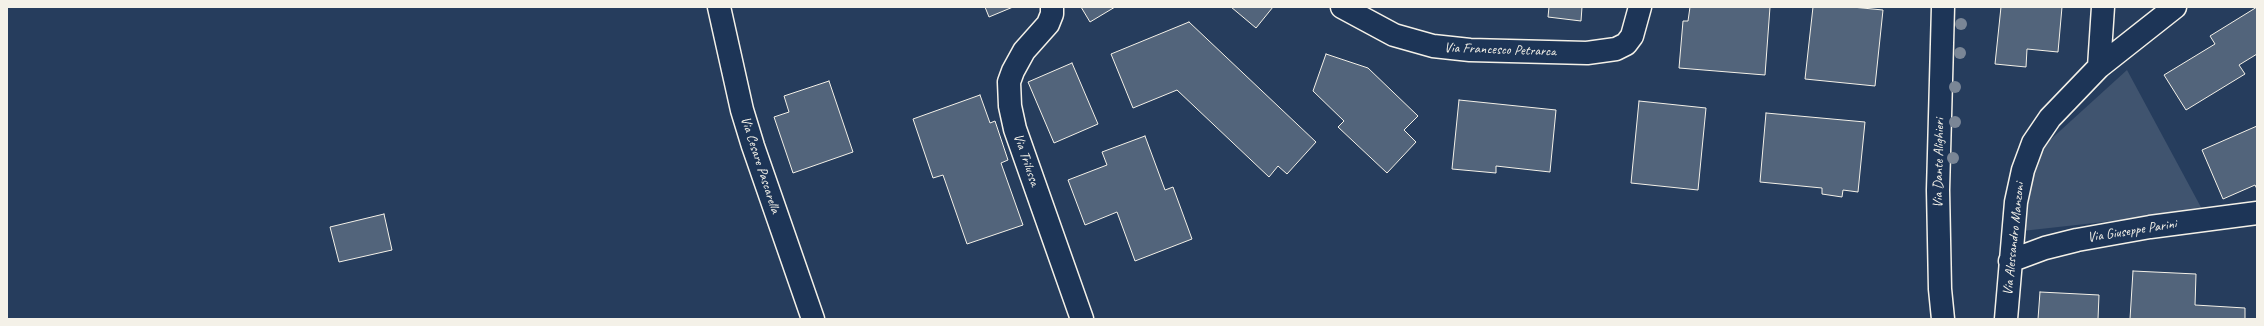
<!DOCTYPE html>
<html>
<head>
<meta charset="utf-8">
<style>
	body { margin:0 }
	#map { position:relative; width:2264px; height:326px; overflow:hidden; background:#263d5d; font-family:Caveat,sans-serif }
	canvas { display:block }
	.frame { position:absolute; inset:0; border:8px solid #f4f1e8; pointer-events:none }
</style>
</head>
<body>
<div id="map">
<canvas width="2264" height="326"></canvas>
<div class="frame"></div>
</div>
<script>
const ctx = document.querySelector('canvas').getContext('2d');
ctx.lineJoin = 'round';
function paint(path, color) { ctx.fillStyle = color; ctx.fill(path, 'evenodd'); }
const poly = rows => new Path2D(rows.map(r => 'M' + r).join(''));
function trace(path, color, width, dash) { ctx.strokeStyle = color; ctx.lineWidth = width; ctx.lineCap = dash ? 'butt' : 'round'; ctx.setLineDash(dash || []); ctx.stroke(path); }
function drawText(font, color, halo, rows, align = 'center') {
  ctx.font = font + ' Caveat,sans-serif'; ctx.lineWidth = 3.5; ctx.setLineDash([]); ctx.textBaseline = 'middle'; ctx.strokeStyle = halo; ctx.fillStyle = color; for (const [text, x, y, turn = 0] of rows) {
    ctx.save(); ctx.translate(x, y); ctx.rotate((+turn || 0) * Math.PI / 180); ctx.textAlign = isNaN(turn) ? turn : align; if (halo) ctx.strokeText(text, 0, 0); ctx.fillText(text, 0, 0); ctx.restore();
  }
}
paint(poly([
	[2127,70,2203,211,2022,231,2028,185,2041,151,2050,140]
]), '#40546f');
const building = poly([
	[985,7,1013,7,989,17,985,7],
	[1081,7,1115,7,1090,22,1081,7],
	[1231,7,1273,7,1256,28,1231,7],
	[1549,7,1582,7,1581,21,1548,17,1549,7],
	[1690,7,1770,7,1765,75,1679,68,1683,21,1688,21,1690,7],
	[1813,7,1852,7,1883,10,1875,86,1805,79,1813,7],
	[2001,7,2062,7,2058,52,2027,49,2026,67,1995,64,2001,7],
	[2257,7,2257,54,2239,65,2245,74,2186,110,2164,75,2215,44,2210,36,2257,7],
	[1189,22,1316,142,1287,174,1278,166,1269,177,1177,90,1133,108,1111,54,1189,22],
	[1326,54,1368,68,1418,116,1404,130,1416,142,1387,173,1338,127,1344,121,1313,91,1326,54],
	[1072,63,1098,124,1054,143,1028,82,1072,63],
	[829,81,853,152,793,173,774,117,789,112,784,96,829,81],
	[980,95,990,123,995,121,1008,160,1001,163,1023,225,967,244,943,175,933,178,913,119,980,95],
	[1459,100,1556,110,1550,172,1496,166,1496,173,1452,169,1459,100],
	[1639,101,1706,108,1698,190,1631,183,1639,101],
	[1766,113,1865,122,1858,192,1843,190,1842,197,1822,194,1822,188,1760,182,1766,113],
	[2257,126,2257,189,2255,185,2223,199,2202,150,2257,126],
	[1145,136,1165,190,1173,187,1192,239,1135,261,1117,212,1085,225,1068,180,1107,165,1102,152,1145,136],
	[384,214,392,250,339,262,330,227,384,214],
	[2133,271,2196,274,2195,305,2245,308,2245,319,2130,319,2133,271],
	[2040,292,2099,295,2098,319,2038,319,2040,292]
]);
paint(building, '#52647b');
trace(building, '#f4f1e8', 1);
const street = poly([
	[719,7,742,110,753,146,813,319],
	[1052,7,1052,14,1048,24,1024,51,1013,71,1009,82,1010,106,1015,129,1082,319],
	[1342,7,1394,35,1433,46,1470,50,1587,53,1616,49,1626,44,1632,36,1640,7],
	[2099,67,2103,7],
	[2010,261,2045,248,2077,240,2150,227,2257,213],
	[1943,319,1940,289,1938,190,1943,7],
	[2006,319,2016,202,2023,170,2033,143,2050,118,2099,67,2175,7]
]);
trace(street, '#f4f1e8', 25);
trace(street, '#1d3557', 22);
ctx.fillStyle = '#7a8696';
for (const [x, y] of [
	[1961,24],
	[1960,53],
	[1955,87],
	[1955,122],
	[1953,158]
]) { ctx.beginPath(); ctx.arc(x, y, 6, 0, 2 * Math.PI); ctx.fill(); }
drawText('14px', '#f4f1e8', '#1d3557', [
	["Via Francesco Petrarca",1500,50,2],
	["Via Trilussa",1026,160,71],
	["Via Dante Alighieri",1939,163,-89],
	["Via Cesare Pascarella",760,165,72],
	["Via Giuseppe Parini",2132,231,-9],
	["Via Alessandro Manzoni",2014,239,-84]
]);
</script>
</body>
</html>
